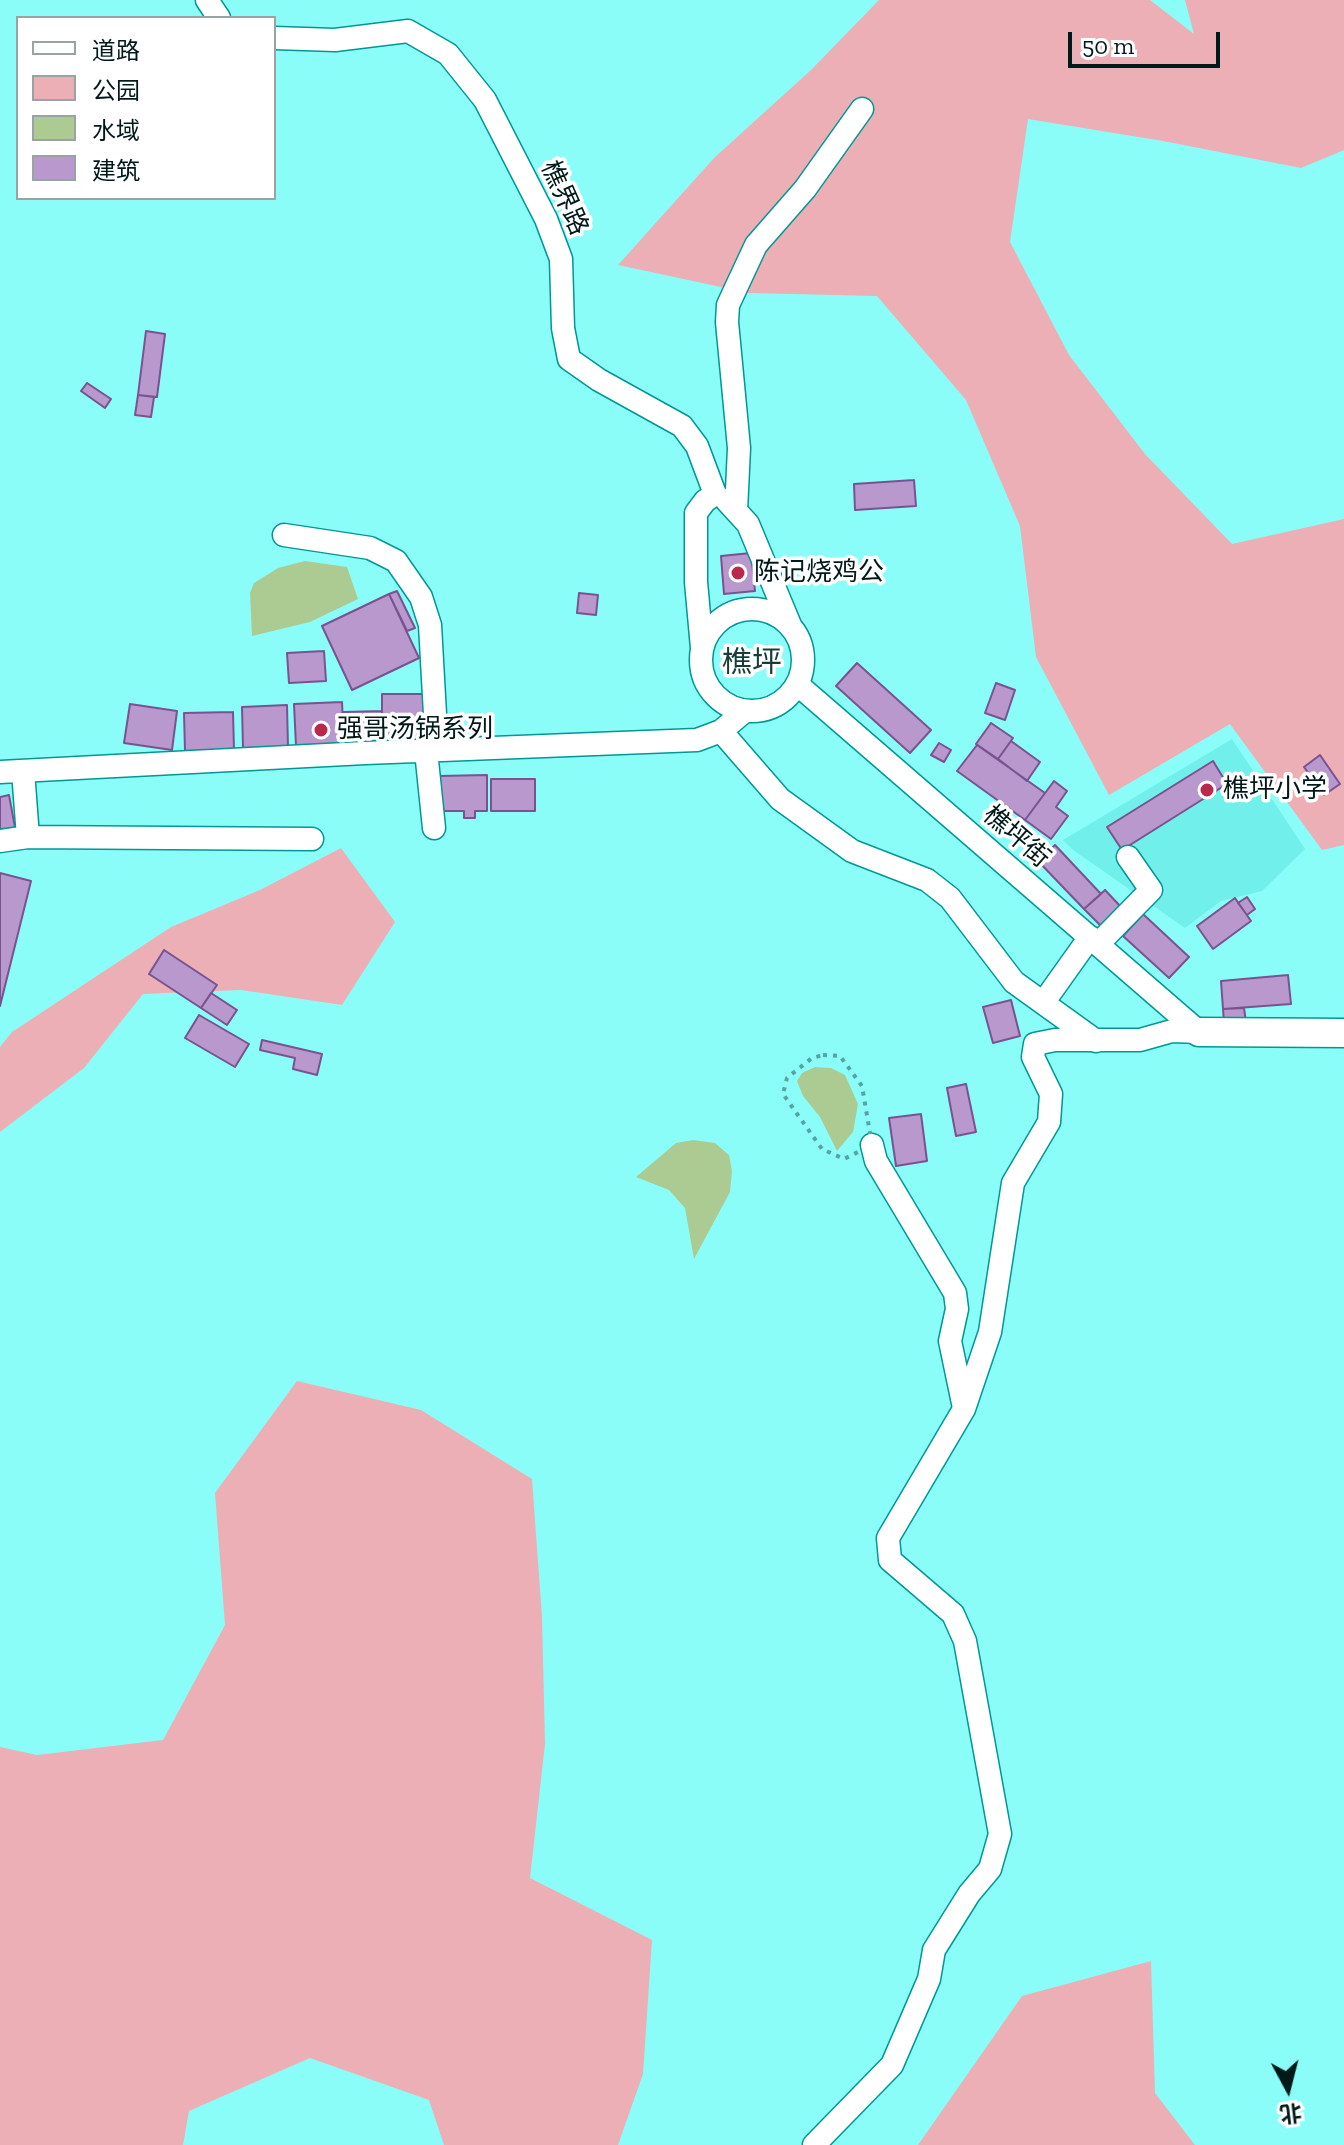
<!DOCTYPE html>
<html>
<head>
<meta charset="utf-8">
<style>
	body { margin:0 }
	#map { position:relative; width:1344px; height:2145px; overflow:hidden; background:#8bfdf8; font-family:"Zilla Slab","Noto Sans SC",serif }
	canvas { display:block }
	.legend { position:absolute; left:16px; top:16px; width:260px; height:184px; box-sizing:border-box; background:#fff; border:2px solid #99a3a3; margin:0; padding:10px 14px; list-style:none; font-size:24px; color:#011919 }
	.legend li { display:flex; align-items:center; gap:16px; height:40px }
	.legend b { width:40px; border:2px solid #99a3a3 }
	.north { position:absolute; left:1248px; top:2049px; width:80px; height:80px; -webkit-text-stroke:6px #fff; paint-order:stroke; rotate:173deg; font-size:22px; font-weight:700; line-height:32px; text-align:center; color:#011919 }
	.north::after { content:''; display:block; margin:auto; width:28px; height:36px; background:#011919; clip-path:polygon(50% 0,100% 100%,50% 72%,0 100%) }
	.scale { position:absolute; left:1068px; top:32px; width:152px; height:36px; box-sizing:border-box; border:4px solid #011919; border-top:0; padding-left:10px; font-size:24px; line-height:28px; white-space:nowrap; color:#011919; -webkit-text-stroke:6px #fff; paint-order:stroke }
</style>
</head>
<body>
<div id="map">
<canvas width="1344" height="2145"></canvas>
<ul class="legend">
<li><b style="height:10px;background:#fff"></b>道路</li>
<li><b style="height:22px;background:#ecafb5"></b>公园</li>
<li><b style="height:22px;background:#abcb93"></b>水域</li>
<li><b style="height:22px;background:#b998ce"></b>建筑</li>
</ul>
<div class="north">北</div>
<div class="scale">50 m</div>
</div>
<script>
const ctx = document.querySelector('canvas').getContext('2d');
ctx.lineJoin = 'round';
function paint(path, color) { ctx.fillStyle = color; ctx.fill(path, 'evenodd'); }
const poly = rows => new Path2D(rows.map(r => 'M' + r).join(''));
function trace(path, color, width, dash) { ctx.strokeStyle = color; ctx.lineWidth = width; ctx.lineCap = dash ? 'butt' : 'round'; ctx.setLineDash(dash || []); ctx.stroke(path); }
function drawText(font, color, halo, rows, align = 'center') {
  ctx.font = font + ' "Zilla Slab","Noto Sans SC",serif'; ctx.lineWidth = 7; ctx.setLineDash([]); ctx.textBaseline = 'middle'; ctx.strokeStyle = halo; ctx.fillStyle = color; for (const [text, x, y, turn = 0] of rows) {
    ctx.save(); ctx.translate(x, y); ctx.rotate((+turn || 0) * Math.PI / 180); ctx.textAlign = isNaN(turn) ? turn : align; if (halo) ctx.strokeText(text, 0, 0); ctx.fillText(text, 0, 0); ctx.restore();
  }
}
paint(poly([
	[1232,739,1305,849,1262,891,1221,901,1185,928,1073,850,1063,840]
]), '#70efeb');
paint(poly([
	[879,0,1150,0,1194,34,1185,0,1344,0,1344,150,1301,168,1163,141,1028,119,1010,242,1069,355,1145,454,1232,544,1344,519,1344,845,1322,850,1230,724,1109,795,1036,657,1020,526,966,400,877,296,749,293,618,265,714,158,811,70],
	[341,848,395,922,342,1005,241,990,143,994,84,1068,0,1132,0,1047,12,1032,171,927,260,890],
	[297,1381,421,1410,532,1479,542,1617,545,1744,530,1878,652,1940,643,2074,618,2145,444,2145,429,2100,310,2058,189,2111,183,2145,0,2145,0,1747,37,1755,163,1740,225,1625,215,1493],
	[1151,1961,1155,2093,1195,2145,918,2145,1022,1996]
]), '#ecafb5');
paint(poly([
	[305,561,347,567,358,599,310,622,252,636,250,593,254,583,278,568],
	[815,1067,831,1068,845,1075,858,1104,853,1132,837,1151,820,1117,803,1096,797,1081,802,1073],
	[693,1140,715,1143,729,1155,732,1171,730,1192,694,1259,685,1208,669,1190,636,1177,676,1143]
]), '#abcb93');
const building = poly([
	[146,331,165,334,157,397,138,395,146,331],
	[87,383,111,399,105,408,81,391,87,383],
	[138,395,154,397,151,417,135,415,138,395],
	[914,480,916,506,855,510,854,484,914,480],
	[751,553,755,591,724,594,721,556,751,553],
	[397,591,415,628,407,631,389,594,397,591],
	[579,593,598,595,596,615,577,613,579,593],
	[389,594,419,658,352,690,322,626,389,594],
	[324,651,326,681,289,683,287,653,324,651],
	[857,663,931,730,910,753,836,686,857,663],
	[996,683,1015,690,1005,720,985,713,996,683],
	[382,694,431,694,431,743,382,743,382,694],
	[342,702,344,743,296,746,294,704,342,702],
	[130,704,177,711,172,750,124,743,130,704],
	[287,705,288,747,243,748,242,707,287,705],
	[382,711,382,743,344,743,344,712,382,711],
	[233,712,234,750,185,751,184,713,233,712],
	[991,723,1013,738,998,759,976,744,991,723],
	[1011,741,1040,762,1027,781,998,759,1011,741],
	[939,743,951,750,944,762,931,755,939,743],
	[977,745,1045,793,1025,820,957,771,977,745],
	[1320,755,1340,784,1324,795,1304,767,1320,755],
	[1213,761,1227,784,1122,850,1107,827,1213,761],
	[487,775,487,811,475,811,475,818,464,818,464,811,439,811,439,776,487,775],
	[491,779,535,779,535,811,491,811,491,779],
	[1054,781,1067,791,1056,807,1068,816,1051,839,1025,820,1054,781],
	[9,795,16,833,0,836,0,797,9,795],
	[1055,845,1101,894,1084,909,1038,861,1055,845],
	[0,873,31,881,0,1006,0,873],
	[1105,890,1121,907,1101,926,1084,909,1105,890],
	[1247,897,1255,909,1247,915,1238,903,1247,897],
	[1235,898,1251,921,1213,949,1197,926,1235,898],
	[1143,914,1189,957,1169,978,1123,936,1143,914],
	[164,950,217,985,201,1008,149,974,164,950],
	[1288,975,1291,1004,1223,1009,1221,981,1288,975],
	[211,993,237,1010,227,1025,201,1008,211,993],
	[1011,1000,1020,1036,993,1043,983,1007,1011,1000],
	[1244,1008,1246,1022,1224,1024,1223,1009,1244,1008],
	[199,1015,249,1044,235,1067,185,1038,199,1015],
	[262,1040,322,1054,317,1075,293,1069,295,1058,260,1050,262,1040],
	[966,1084,976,1132,956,1136,947,1088,966,1084],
	[921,1114,927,1161,896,1166,889,1118,921,1114]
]);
paint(building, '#b998ce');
trace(building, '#795290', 2);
const minor = poly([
	[207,0,219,18],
	[274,38,335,40,408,31,448,54,485,100,546,219,561,259,563,328,569,359,599,380,682,426,697,446,715,494],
	[726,500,748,524,790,625],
	[736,511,739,448,727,322,728,305,756,245,805,189,862,109],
	[284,535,370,548,396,561,421,597,430,625,437,750],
	'701 660a51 51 0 1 1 102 0a51 51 0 1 1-102 0Z',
	[702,648,696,582,696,513,705,501,715,494],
	[797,684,1199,1032],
	[721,731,780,799,852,851,927,880,950,898,1014,982,1096,1041],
	[426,751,434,828],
	[23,771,28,837],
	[0,772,365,753,697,740,721,731,745,711],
	[0,841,28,837,312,839],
	[1098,944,1151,890,1128,857],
	[1043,1003,1090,937],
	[872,1145,876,1161,955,1293,957,1309,950,1341,964,1408],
	[814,2145,892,2065,929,1979,934,1950,969,1894,990,1869,1000,1834,965,1641,953,1614,890,1560,888,1538,964,1409,990,1332,1013,1183,1049,1122,1051,1094,1033,1057,1035,1044,1055,1040,1140,1040,1172,1031,1199,1032]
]);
const major = poly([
	[1199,1032,1344,1033]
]);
trace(minor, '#019794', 25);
trace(major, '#019794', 31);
trace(poly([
	[823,1055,840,1056,862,1086,872,1145,844,1159,822,1149,783,1094,787,1078,812,1058,823,1055]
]), '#55a4a1', 4, [4, 6]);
trace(minor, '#fff', 22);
trace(major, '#fff', 28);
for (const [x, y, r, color] of [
	[738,573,8,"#b9284d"],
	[321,730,8,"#b9284d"],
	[1207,790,8,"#b9284d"]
]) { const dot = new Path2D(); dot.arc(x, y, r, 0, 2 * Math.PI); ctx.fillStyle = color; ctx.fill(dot); trace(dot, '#fff', 3); }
drawText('26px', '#011919', '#fff', [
	["樵界路",564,198,66],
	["樵坪街",1016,837,41]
]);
drawText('26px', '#011919', '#fff', [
	["陈记烧鸡公",754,573],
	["强哥汤锅系列",337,730],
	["樵坪小学",1223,790]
], 'left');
drawText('30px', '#173c3a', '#fff', [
	["樵坪",752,663]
]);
</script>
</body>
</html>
